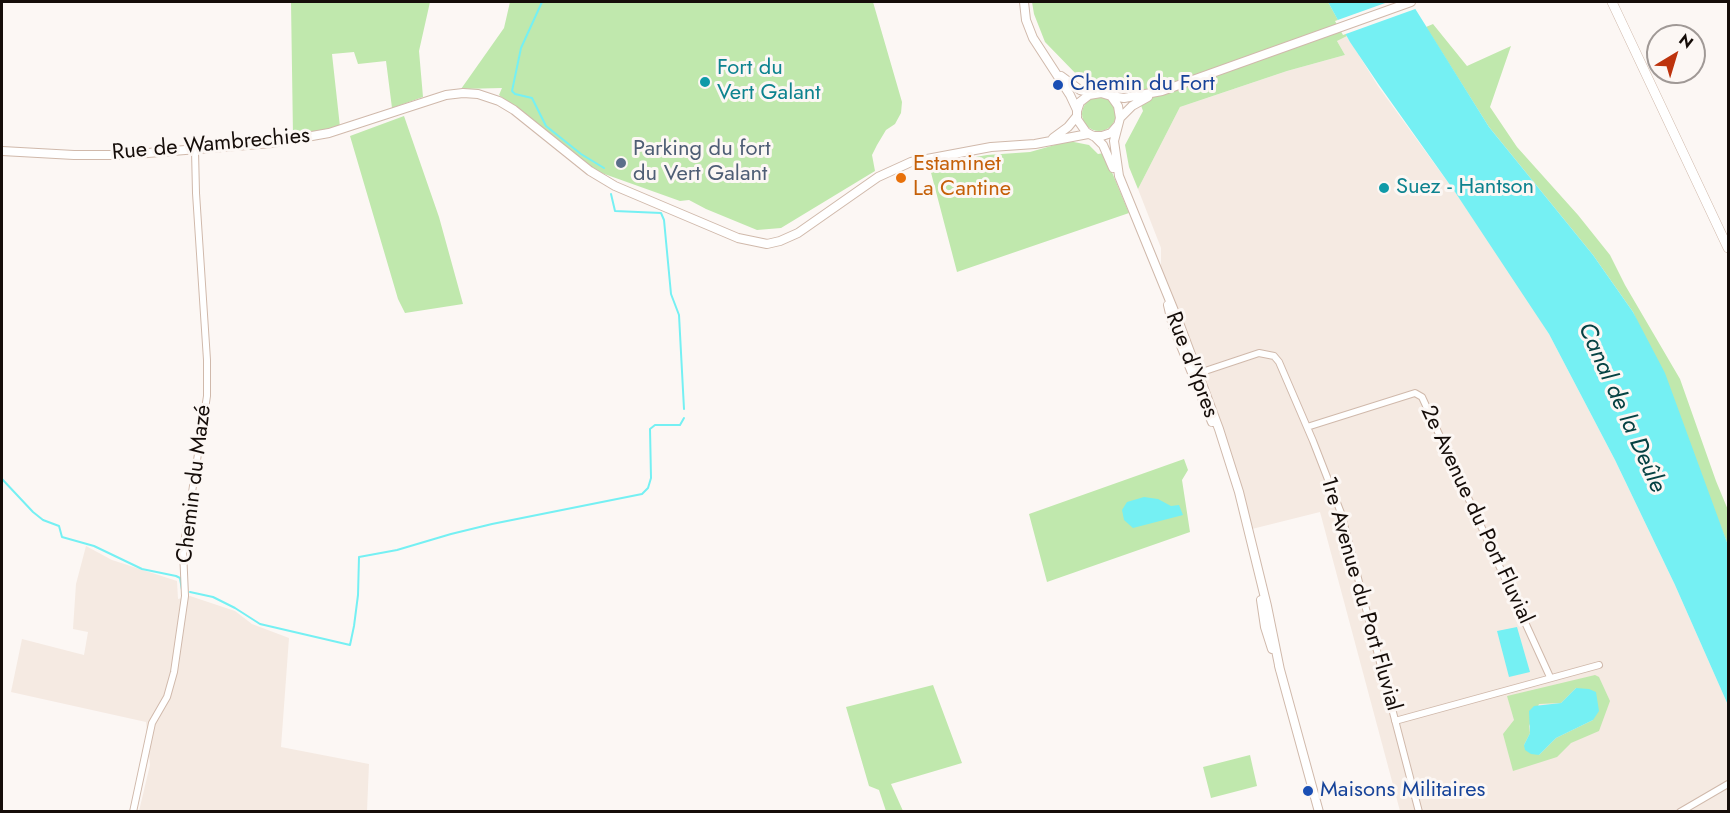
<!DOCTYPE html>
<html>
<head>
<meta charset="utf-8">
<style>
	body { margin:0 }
	#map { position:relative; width:1730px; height:813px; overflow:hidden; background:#fcf7f4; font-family:Jost,sans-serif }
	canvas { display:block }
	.frame { position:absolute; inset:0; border:3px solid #150d09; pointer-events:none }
	.north { position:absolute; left:1646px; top:24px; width:60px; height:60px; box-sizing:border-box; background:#fcf7f4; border:2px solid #a09996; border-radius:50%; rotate:38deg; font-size:16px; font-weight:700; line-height:24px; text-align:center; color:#150d09 }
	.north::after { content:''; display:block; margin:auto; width:21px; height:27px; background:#bd330d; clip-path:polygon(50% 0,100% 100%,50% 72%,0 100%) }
</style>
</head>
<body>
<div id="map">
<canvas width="1730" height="813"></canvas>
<div class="frame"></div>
<div class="north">N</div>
</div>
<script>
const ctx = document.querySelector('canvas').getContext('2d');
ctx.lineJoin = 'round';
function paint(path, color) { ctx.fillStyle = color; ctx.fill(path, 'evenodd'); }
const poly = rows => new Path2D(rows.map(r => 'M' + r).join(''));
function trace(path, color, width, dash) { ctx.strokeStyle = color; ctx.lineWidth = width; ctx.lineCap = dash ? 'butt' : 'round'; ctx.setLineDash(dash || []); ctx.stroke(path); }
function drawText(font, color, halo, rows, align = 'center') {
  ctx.font = font + ' Jost,sans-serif'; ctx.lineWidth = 6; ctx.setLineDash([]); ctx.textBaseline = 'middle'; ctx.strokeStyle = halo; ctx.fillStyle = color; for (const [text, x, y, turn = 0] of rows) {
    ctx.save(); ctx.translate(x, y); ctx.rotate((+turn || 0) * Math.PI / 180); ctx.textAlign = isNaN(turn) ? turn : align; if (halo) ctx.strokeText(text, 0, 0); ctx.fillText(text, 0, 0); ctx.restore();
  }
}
paint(poly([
	[1347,36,1378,86,1455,192,1523,292,1549,334,1615,460,1675,585,1728,705,1728,811,1400,811,1320,512,1252,529,1236,468,1159,267,1161,265,1161,248,1138,189,1180,107,1287,71,1345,55,1337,41],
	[86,546,112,560,177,581,178,599,190,596,235,611,252,624,289,638,281,747,369,764,367,811,139,811,150,765,146,722,11,692,22,639,84,655,88,632,73,629,76,584]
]), '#f5eae2');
paint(poly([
	[291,2,430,2,419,51,423,97,392,108,386,61,358,64,354,52,332,54,340,127,293,136],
	[510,2,873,2,902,102,901,113,895,124,886,130,877,145,872,155,875,171,781,228,757,230,706,209,689,200,680,201,596,171,499,95,502,88,461,89,504,28],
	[1032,2,1328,2,1347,36,1337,41,1345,55,1287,71,1180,107,1138,189,1129,167,1125,145,1143,111,1135,88,1087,81,1079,77,1045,42,1034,14],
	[1433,24,1467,66,1511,46,1490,107,1517,147,1578,215,1610,255,1625,285,1680,379,1716,481,1728,510,1728,545,1633,312,1593,255,1489,127,1426,27],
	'1082 114a17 17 0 1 1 34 0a17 17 0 1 1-34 0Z',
	[404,116,439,217,463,304,405,313,398,299,350,136],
	[1069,141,1089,145,1098,154,1104,153,1129,213,957,272,929,165,987,155,1030,152],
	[1184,459,1188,470,1182,480,1190,532,1047,582,1029,514],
	[1595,675,1599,677,1610,701,1599,731,1571,743,1557,757,1513,771,1503,734,1514,720,1507,696],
	[1576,688,1593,720,1556,738,1539,755,1524,745,1530,733,1529,726,1539,704,1561,703],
	[933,685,962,763,891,784,903,811,886,811,879,790,869,786,846,707],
	[1250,755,1257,786,1211,798,1203,767]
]), '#c0e8ad');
paint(poly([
	[1328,2,1411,2,1489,127,1593,255,1633,312,1665,373,1728,545,1728,705,1675,585,1615,460,1549,334,1455,192,1379,85,1350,42],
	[1144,497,1158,499,1171,506,1179,505,1183,515,1133,528,1124,520,1122,510,1127,502],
	[1517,627,1530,672,1509,677,1497,631],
	[1576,688,1589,689,1596,692,1599,711,1593,720,1556,738,1539,755,1531,754,1525,750,1524,745,1530,733,1529,711,1534,706,1561,703]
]), '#75f0f3');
paint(poly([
	[1388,2,1414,2,1418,8,1343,35,1335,21]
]), '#fcf7f4');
trace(poly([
	[542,2,521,48,512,91,515,94,532,98,546,126,581,154,604,168],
	[611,194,615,211,661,213,664,220,671,294,679,315,684,409],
	[2,479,33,512,43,520,59,526,62,537,94,546,142,569,176,576,180,578,182,590],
	[190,592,213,597,235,608,260,624,350,645,354,626,358,595,359,557,397,550,451,534,492,524,642,494,648,488,651,478,650,429,655,425,680,425,684,418]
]), '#75f0f3', 2);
const minor = poly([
	[1199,373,1259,353,1274,356,1279,362,1313,441,1341,513,1419,812],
	[1307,427,1415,393,1422,397,1550,677],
	[1395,721,1599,665],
	[133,812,152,723,167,697,174,672,185,596,183,550,207,396,207,360,196,193,195,150],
	[1680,812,1728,784]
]);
const secondary = poly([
	[1024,2,1026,20,1033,38,1070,95,1077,110],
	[1061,76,1080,90,1094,93],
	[1111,96,1124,98,1162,91,1411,2],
	[1120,118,1132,106,1148,97],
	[1117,126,1111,133,1102,136,1093,136,1086,132,1077,119,1077,111,1080,102,1089,95,1101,93,1111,96,1118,106,1120,118,1114,141,1119,176,1181,328,1219,429,1239,492,1267,606,1280,670],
	[1094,136,1103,145,1113,168],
	[1053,138,1068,127,1077,116],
	[2,151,74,155,123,155,272,143,329,133,446,95,463,93,478,94,499,101,514,110,590,171,615,186,738,238,767,244,780,241,798,233,878,177,911,162,991,147,1035,144,1088,134],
	[1168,305,1173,326,1212,422],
	[1261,600,1265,627,1272,649],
	[1279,666,1319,812]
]);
const primary = poly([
	[1612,2,1728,248]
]);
trace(minor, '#d0b9ab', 8);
trace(secondary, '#d0b9ab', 10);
trace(primary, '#d0b9ab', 10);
trace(minor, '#fff', 6);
trace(secondary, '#fff', 8);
trace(primary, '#fff', 9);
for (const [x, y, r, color] of [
	[705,82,6,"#0f9aa8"],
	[1058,85,6,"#1a4fb4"],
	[621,163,6,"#5c6f8a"],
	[901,178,6,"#e8710a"],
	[1384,188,6,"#0f9aa8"],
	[1308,791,6,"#1a4fb4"]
]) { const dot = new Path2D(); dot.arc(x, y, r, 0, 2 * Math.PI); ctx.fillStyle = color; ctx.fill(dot); trace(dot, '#fcf7f4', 2); }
drawText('22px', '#0d838f', '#fcf7f4', [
	["Fort du",717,69],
	["Vert Galant",717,94],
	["Suez - Hantson",1396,188]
], 'left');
drawText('22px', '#164399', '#fcf7f4', [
	["Chemin du Fort",1070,85],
	["Maisons Militaires",1320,791]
], 'left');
drawText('22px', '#150d09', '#fcf7f4', [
	["Rue de Wambrechies",211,145,-5],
	["Rue d'Ypres",1191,365,69],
	["Chemin du Mazé",195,484,-83],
	["2e Avenue du Port Fluvial",1476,515,65],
	["1re Avenue du Port Fluvial",1360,594,74]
]);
drawText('22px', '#4e5e75', '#fcf7f4', [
	["Parking du fort",633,150],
	["du Vert Galant",633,175]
], 'left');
drawText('22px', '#c56008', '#fcf7f4', [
	["Estaminet",913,165],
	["La Cantine",913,190]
], 'left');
drawText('italic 24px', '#054243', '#fcf7f4', [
	["Canal de la Deûle",1621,408,66]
]);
</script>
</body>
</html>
